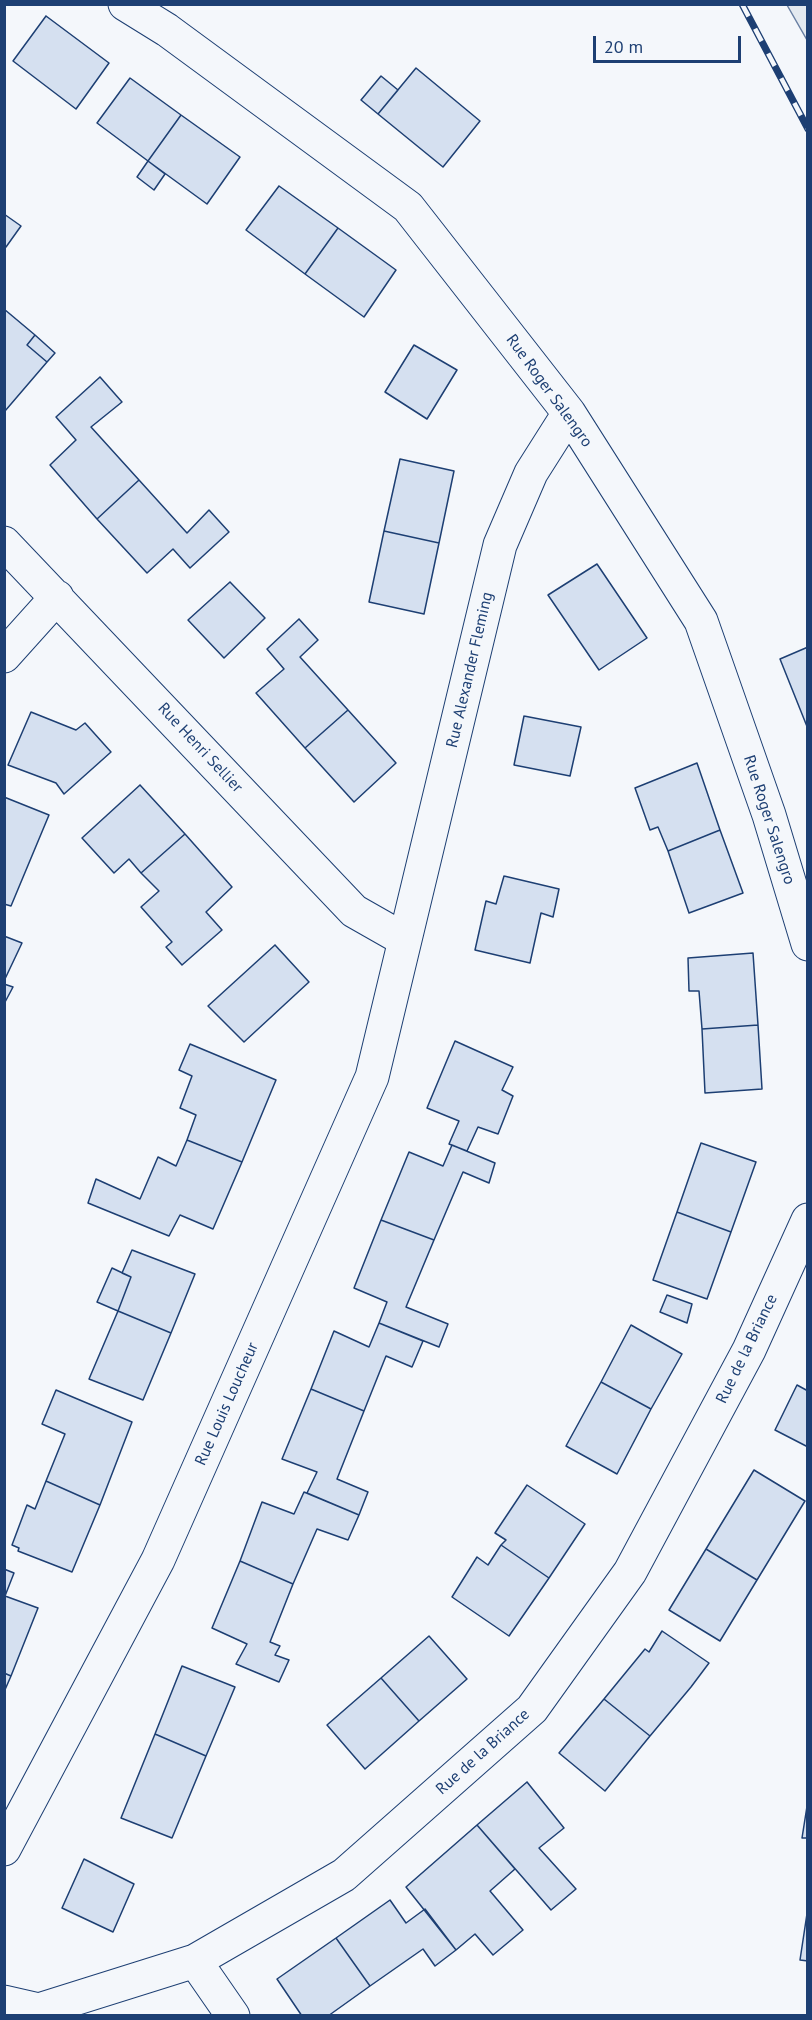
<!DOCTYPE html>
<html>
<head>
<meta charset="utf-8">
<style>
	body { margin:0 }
	#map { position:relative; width:812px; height:2020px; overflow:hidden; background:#f4f7fb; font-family:"PT Sans",sans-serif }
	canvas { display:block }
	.frame { position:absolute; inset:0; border:6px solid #1d3f73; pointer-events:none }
	.scale { position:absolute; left:593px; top:36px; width:148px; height:27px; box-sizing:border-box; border:3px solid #1d3f73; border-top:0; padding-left:8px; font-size:18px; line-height:21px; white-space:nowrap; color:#1d3f73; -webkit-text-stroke:4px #f4f7fb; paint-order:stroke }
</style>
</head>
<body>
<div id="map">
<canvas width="812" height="2020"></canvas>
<div class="frame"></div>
<div class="scale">20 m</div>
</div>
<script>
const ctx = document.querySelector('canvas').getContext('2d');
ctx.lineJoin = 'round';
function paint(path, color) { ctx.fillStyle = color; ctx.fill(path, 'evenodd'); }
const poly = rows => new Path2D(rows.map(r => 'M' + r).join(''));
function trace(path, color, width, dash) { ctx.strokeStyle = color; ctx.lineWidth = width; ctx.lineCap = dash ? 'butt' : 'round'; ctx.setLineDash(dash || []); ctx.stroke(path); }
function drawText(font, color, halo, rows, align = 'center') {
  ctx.font = font + ' "PT Sans",sans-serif'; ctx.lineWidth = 4.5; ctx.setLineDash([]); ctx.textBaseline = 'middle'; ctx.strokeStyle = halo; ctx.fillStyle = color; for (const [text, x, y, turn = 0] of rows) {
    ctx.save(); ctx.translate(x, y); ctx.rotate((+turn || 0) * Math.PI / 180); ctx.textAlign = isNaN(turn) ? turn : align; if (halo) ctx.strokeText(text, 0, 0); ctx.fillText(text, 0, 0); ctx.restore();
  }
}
const green = poly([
	[787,5,807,5,807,40,787,5]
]);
paint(green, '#e3e9f0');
trace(green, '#687fa3', 1.5);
const building = poly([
	[46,16,109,63,76,109,13,61,46,16],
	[416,68,480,121,443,167,378,114,416,68],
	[381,76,398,90,378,114,361,100,381,76],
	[130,78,181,115,148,161,97,123,130,78],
	[181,115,240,157,207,204,148,161,181,115],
	[148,161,165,174,154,190,137,177,148,161],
	[279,186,338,228,305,274,246,230,279,186],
	[4,214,21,226,6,247,4,246,4,214],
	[338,228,396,270,364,317,305,274,338,228],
	[4,309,35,335,27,345,47,362,5,411,4,309],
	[35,335,55,353,47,362,27,345,35,335],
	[414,345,457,370,427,419,385,392,414,345],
	[100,377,122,402,91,427,139,480,97,519,50,465,76,440,56,417,100,377],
	[400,459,454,471,439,543,384,531,400,459],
	[139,480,187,533,209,510,229,532,190,568,173,549,147,573,97,519,139,480],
	[384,531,439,543,424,614,369,602,384,531],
	[597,564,647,638,599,670,548,595,597,564],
	[230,582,265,618,224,658,188,620,230,582],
	[299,619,318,640,300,657,348,710,305,748,256,693,284,669,267,649,299,619],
	[808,647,808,729,780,659,808,647],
	[348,710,396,763,354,802,305,748,348,710],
	[31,712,76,730,85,723,111,752,64,794,56,783,8,765,31,712],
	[524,716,581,727,570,776,514,765,524,716],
	[697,763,720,830,668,851,658,827,650,830,635,788,697,763],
	[140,785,185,834,141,873,129,859,114,873,82,838,140,785],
	[4,797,49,815,11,906,4,904,4,797],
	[720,830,743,893,689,913,668,851,720,830],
	[185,834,232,887,206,912,222,930,182,965,166,947,172,942,141,907,159,891,141,873,185,834],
	[504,876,559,889,553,917,541,913,530,963,475,950,486,901,496,904,504,876],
	[4,936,22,943,4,981,4,936],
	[275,945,309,982,244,1042,208,1006,275,945],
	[753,953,758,1025,702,1029,699,991,689,991,688,958,753,953],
	[4,984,13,987,4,1004,4,984],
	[758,1025,762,1089,705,1093,702,1029,758,1025],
	[455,1041,513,1067,502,1090,513,1096,498,1134,478,1127,467,1151,449,1144,459,1121,427,1108,455,1041],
	[190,1044,276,1080,242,1162,187,1140,196,1115,180,1108,192,1076,179,1070,190,1044],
	[187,1140,242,1162,213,1229,180,1215,169,1236,88,1203,96,1179,140,1199,158,1157,176,1166,187,1140],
	[701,1143,756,1162,731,1232,677,1212,701,1143],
	[452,1145,495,1163,489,1183,463,1172,434,1240,381,1220,409,1152,443,1166,452,1145],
	[677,1212,731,1232,707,1299,653,1280,677,1212],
	[381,1220,434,1240,406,1307,448,1324,439,1347,379,1323,387,1302,354,1288,381,1220],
	[132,1250,195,1274,171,1333,118,1311,131,1277,122,1273,132,1250],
	[112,1268,131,1277,118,1311,97,1302,112,1268],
	[667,1295,692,1304,687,1323,660,1312,667,1295],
	[118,1311,171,1333,143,1400,89,1379,118,1311],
	[379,1323,423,1341,412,1367,386,1356,364,1411,311,1389,334,1331,369,1347,379,1323],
	[631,1325,682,1354,651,1409,601,1382,631,1325],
	[601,1382,651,1409,617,1474,566,1446,601,1382],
	[797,1385,808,1391,808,1447,775,1430,797,1385],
	[311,1389,364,1411,337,1479,368,1492,359,1515,307,1493,317,1472,282,1459,311,1389],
	[56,1390,132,1422,100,1505,46,1481,65,1434,42,1424,56,1390],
	[754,1470,805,1501,757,1580,706,1549,754,1470],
	[46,1481,100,1505,72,1572,18,1551,19,1548,12,1545,27,1505,35,1509,46,1481],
	[527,1485,585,1524,549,1578,501,1545,506,1540,495,1533,527,1485],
	[304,1492,359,1515,348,1540,317,1529,293,1584,240,1561,262,1502,294,1514,304,1492],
	[501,1545,549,1578,509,1636,452,1597,477,1557,488,1565,501,1545],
	[706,1549,757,1580,720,1641,669,1610,706,1549],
	[240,1561,293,1584,270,1642,280,1646,275,1655,289,1660,279,1682,236,1664,247,1644,212,1628,240,1561],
	[4,1569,14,1573,5,1596,38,1608,11,1676,4,1673,4,1569],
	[662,1631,709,1663,691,1687,650,1736,604,1699,645,1649,649,1652,662,1631],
	[429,1636,467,1679,419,1721,381,1678,429,1636],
	[182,1666,235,1687,206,1756,155,1734,182,1666],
	[4,1673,11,1676,4,1692,4,1673],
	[381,1678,419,1721,365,1769,327,1725,381,1678],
	[604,1699,650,1736,605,1791,559,1753,604,1699],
	[155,1734,206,1756,172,1838,121,1818,155,1734],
	[527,1782,564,1828,539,1848,576,1889,551,1910,477,1825,527,1782],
	[808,1800,808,1838,802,1838,808,1800],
	[477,1825,515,1869,490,1891,523,1930,493,1955,475,1934,456,1950,406,1887,477,1825],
	[84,1859,134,1884,113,1932,62,1908,84,1859],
	[390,1900,406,1923,425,1909,456,1950,435,1966,423,1949,370,1986,336,1938,390,1900],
	[808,1907,808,1961,800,1960,808,1907],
	[336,1938,370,1986,328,2016,302,2016,277,1979,336,1938]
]);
paint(building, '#d5e0f0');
trace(building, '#1d3f73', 1.5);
const street = poly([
	[125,4,167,30,408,207,569,413,701,621,769,815,808,944],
	[4,543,354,911,405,940],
	[4,656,57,597],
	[4,1849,158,1560,372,1077,500,545,531,473,569,413],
	[195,1961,233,2016],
	[4,2002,39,2010,195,1961,344,1875,532,1709,630,1572,749,1350,808,1220]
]);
trace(street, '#1d3f73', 35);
trace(street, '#f4f7fb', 33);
const rail = poly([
	[742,4,808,129]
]);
trace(rail, '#1d3f73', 7);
trace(rail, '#f4f7fb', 4.5, [14]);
drawText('16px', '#1d3f73', '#f4f7fb', [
	["Rue Roger Salengro",549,391,54],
	["Rue Alexander Fleming",470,670,-77],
	["Rue Henri Sellier",200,748,47],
	["Rue Roger Salengro",769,820,72],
	["Rue de la Briance",747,1349,-64],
	["Rue Louis Loucheur",227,1404,-66],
	["Rue de la Briance",483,1752,-42]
]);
</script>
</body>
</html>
